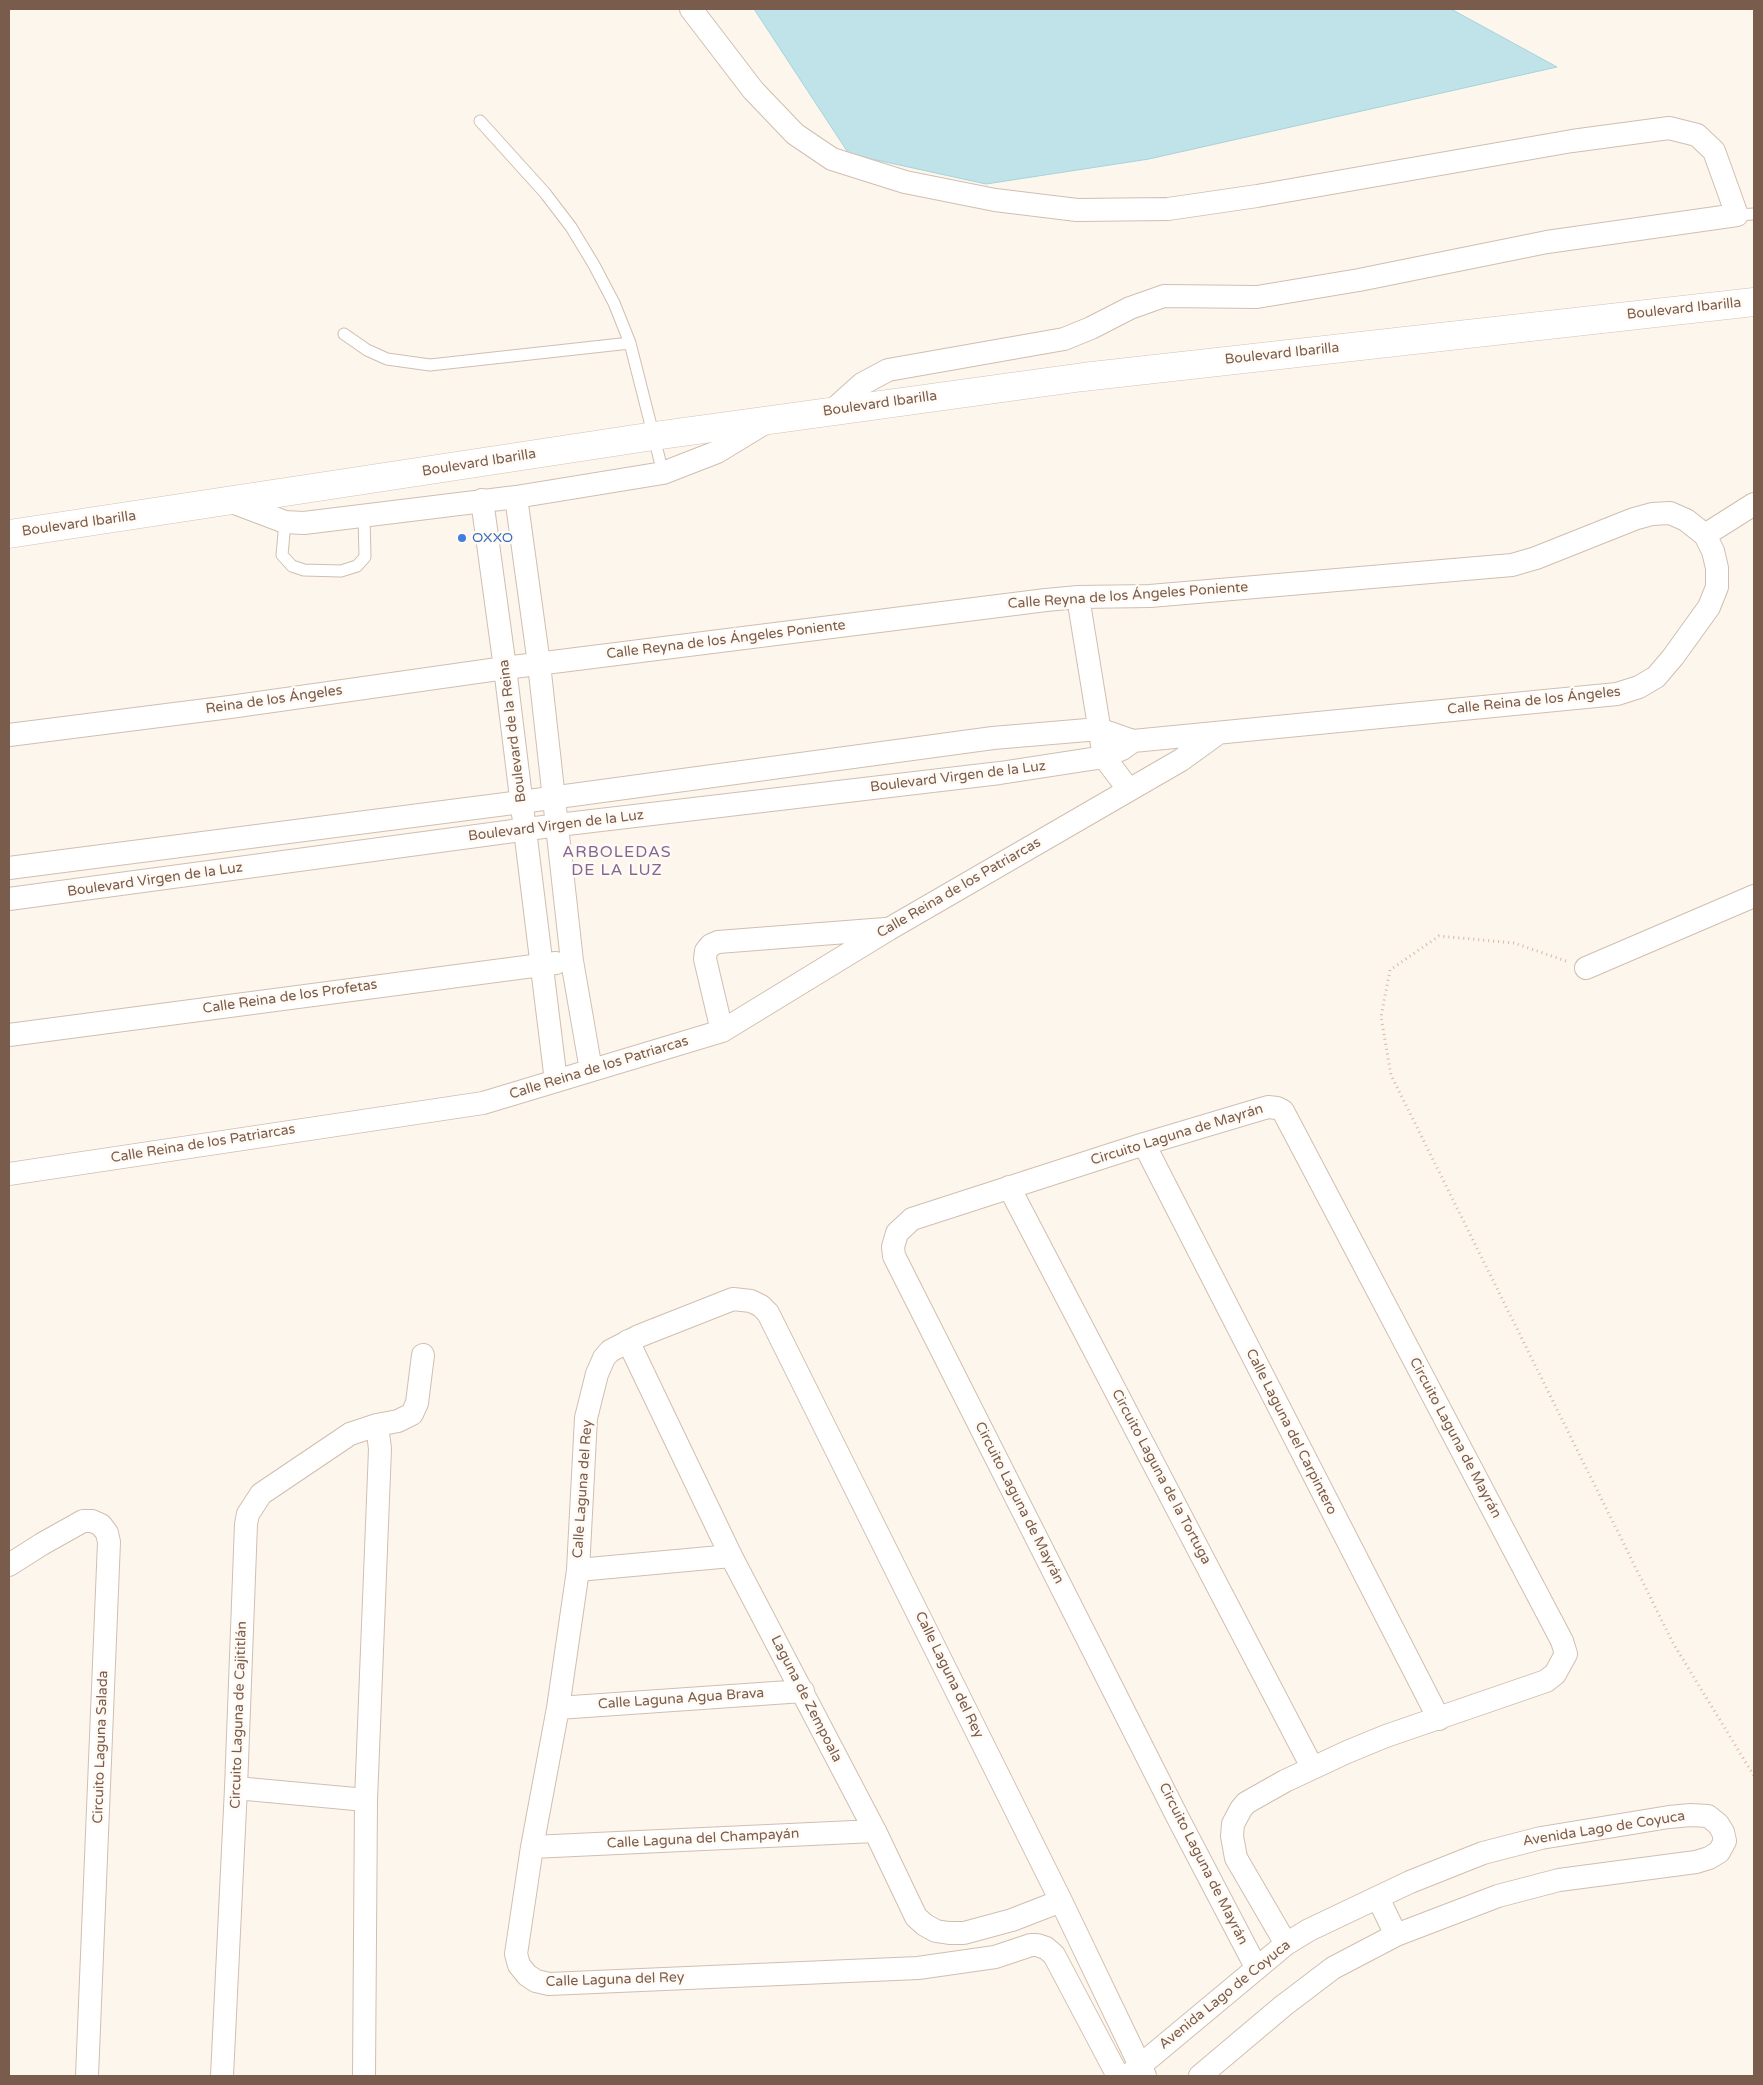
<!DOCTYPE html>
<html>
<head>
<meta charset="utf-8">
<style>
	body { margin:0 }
	#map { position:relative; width:1763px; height:2085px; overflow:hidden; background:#fdf6ec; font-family:"Varela Round",sans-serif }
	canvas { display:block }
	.frame { position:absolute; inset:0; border:10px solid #7a5c4d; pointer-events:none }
</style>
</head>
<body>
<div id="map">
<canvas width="1763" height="2085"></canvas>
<div class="frame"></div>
</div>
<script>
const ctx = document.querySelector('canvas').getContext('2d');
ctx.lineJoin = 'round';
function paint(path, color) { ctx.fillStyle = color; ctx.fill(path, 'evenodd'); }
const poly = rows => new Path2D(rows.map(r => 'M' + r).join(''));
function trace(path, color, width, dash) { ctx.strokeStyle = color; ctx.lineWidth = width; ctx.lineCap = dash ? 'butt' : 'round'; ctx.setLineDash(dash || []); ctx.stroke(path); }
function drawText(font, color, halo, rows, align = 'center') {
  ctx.font = font + ' "Varela Round",sans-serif'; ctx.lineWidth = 5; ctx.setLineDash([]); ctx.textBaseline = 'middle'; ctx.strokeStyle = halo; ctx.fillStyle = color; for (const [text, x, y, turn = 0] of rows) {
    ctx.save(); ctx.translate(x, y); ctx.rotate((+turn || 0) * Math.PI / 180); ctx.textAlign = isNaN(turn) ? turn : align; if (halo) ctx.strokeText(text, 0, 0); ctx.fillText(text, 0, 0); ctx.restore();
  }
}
const water = poly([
	[754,9,1451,9,1557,67,1149,159,986,184,849,154,754,9]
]);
paint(water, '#bfe3e8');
trace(water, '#a5d3da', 1);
const lane = poly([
	[480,121,545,193,571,227,594,265,614,303,630,343,663,473],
	[1737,215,1754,214],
	[344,334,367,350,387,359,430,365,630,343],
	[285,522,282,555,292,566,304,570,341,571,357,566,365,557,364,517]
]);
const street = poly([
	[691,9,753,90,795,134,832,159,905,182,995,200,1077,210,1168,209,1257,196,1572,141,1669,128,1697,135,1714,151,1737,215,1547,242,1359,280,1257,297,1164,296,1130,308,1091,328,1064,339,888,370,862,384,832,411],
	[516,497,539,664,572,961,591,1070],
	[482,500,505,668,556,1081],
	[232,502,285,522,304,523,516,497,663,473,717,452,768,421],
	[1705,535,1754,504],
	[1078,597,1104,757,1129,790],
	[9,735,230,707,505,668,1046,600,1078,597,1150,596,1512,565,1536,558,1634,519,1652,514,1670,513,1686,520,1705,535,1713,551,1717,568,1717,587,1709,607,1673,657,1656,677,1639,687,1617,694,1133,741,1099,729,993,738,521,802,9,868],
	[9,899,558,825,1000,773,1104,757,1122,749,1133,741],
	[1586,968,1754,896],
	[722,1031,705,959,706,951,711,945,718,942,885,929],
	[9,1035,556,963],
	[1144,1144,1439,1719],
	[9,1174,483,1103,722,1031,889,929,1181,760,1217,734],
	[1009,1187,1312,1767],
	[628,1341,731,1556,875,1831,916,1917,925,1925,936,1931,949,1933,964,1933,1012,1920,1061,1901],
	[9,1565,42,1544,83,1521,92,1521,101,1525,107,1533,109,1542,87,2076],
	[578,1570,731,1556],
	[558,1708,803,1691],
	[236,1788,366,1800],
	[532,1847,875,1831],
	[1378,1898,1396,1935],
	[1256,1967,1179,1820,894,1256,893,1247,897,1233,912,1219,1144,1144,1268,1107,1277,1108,1283,1111,1562,1641,1566,1654,1555,1674,1546,1681,1386,1736,1347,1752,1285,1781,1246,1803,1241,1809,1233,1824,1232,1836,1236,1858,1286,1944],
	[1130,2074,1286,1944,1309,1930,1410,1882,1483,1853,1541,1838,1669,1817,1691,1815,1708,1816,1718,1824,1723,1832,1725,1841,1719,1852,1709,1858,1696,1862,1559,1880,1498,1896,1396,1935,1333,1968,1283,2006,1200,2076],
	[222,2076,236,1788,246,1524,248,1514,261,1494,350,1434,377,1425,398,1421,412,1414,417,1403,423,1355],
	[364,2076,366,1800,380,1449,377,1425],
	[1118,2076,1054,1955,1046,1948,1037,1945,1031,1945,995,1957,918,1968,549,1984,536,1981,527,1975,519,1965,516,1954,532,1847,558,1708,578,1570,586,1418,597,1374,604,1358,610,1351,639,1336,733,1299,751,1301,761,1306,768,1313,1061,1901,1145,2076]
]);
const secondary = poly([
	[9,534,654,436,1083,377,1754,302]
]);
trace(lane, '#d1beb0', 13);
trace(street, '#d1beb0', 24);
trace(secondary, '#d6c0b0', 29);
trace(poly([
	[1566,961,1514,943,1439,936,1390,970,1381,1017,1391,1075,1673,1643,1754,1776]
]), '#d9b8a5', 3, [1, 4]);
trace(lane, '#fff', 11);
trace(street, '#fff', 22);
trace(secondary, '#fff', 28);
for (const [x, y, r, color] of [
	[462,538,5,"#3f7fe0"]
]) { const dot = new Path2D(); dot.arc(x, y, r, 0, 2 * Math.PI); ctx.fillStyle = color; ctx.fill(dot); trace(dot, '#fffaf3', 2); }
drawText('14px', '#7a5c4d', '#fffaf3', [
	["Boulevard Ibarilla",1684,309,-6],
	["Boulevard Ibarilla",1282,354,-6],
	["Boulevard Ibarilla",880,404,-8],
	["Boulevard Ibarilla",479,463,-9],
	["Boulevard Ibarilla",79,524,-8],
	["Calle Reyna de los Ángeles Poniente",1128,596,-4],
	["Calle Reyna de los Ángeles Poniente",726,640,-7],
	["Reina de los Ángeles",274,700,-8],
	["Calle Reina de los Ángeles",1534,701,-6],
	["Boulevard de la Reina",513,731,-97],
	["Boulevard Virgen de la Luz",958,777,-7],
	["Boulevard Virgen de la Luz",556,826,-7],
	["Boulevard Virgen de la Luz",155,880,-8],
	["Calle Reina de los Patriarcas",959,888,-30],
	["Calle Reina de los Profetas",290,997,-8],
	["Calle Reina de los Patriarcas",599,1068,-17],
	["Circuito Laguna de Mayrán",1177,1135,-17],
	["Calle Reina de los Patriarcas",203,1144,-9],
	["Calle Laguna del Carpintero",1291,1432,63],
	["Circuito Laguna de Mayrán",1455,1438,62],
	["Circuito Laguna de la Tortuga",1161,1477,62],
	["Calle Laguna del Rey",583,1489,-86],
	["Circuito Laguna de Mayrán",1019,1503,63],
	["Calle Laguna del Rey",949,1675,64],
	["Calle Laguna Agua Brava",681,1699,-4],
	["Laguna de Zempoala",806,1699,63],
	["Circuito Laguna de Cajititlán",239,1715,-88],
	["Circuito Laguna Salada",101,1747,-88],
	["Avenida Lago de Coyuca",1604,1829,-9],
	["Calle Laguna del Champayán",703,1839,-3],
	["Circuito Laguna de Mayrán",1203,1864,63],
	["Calle Laguna del Rey",615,1980,-2],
	["Avenida Lago de Coyuca",1225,1995,-39]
]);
drawText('14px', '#366cbe', '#fffaf3', [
	["OXXO",472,538]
], 'left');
ctx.letterSpacing = '1px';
drawText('16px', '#846695', '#fffaf3', [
	["ARBOLEDAS",617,853],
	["DE LA LUZ",617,871]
]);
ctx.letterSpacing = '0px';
</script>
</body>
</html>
